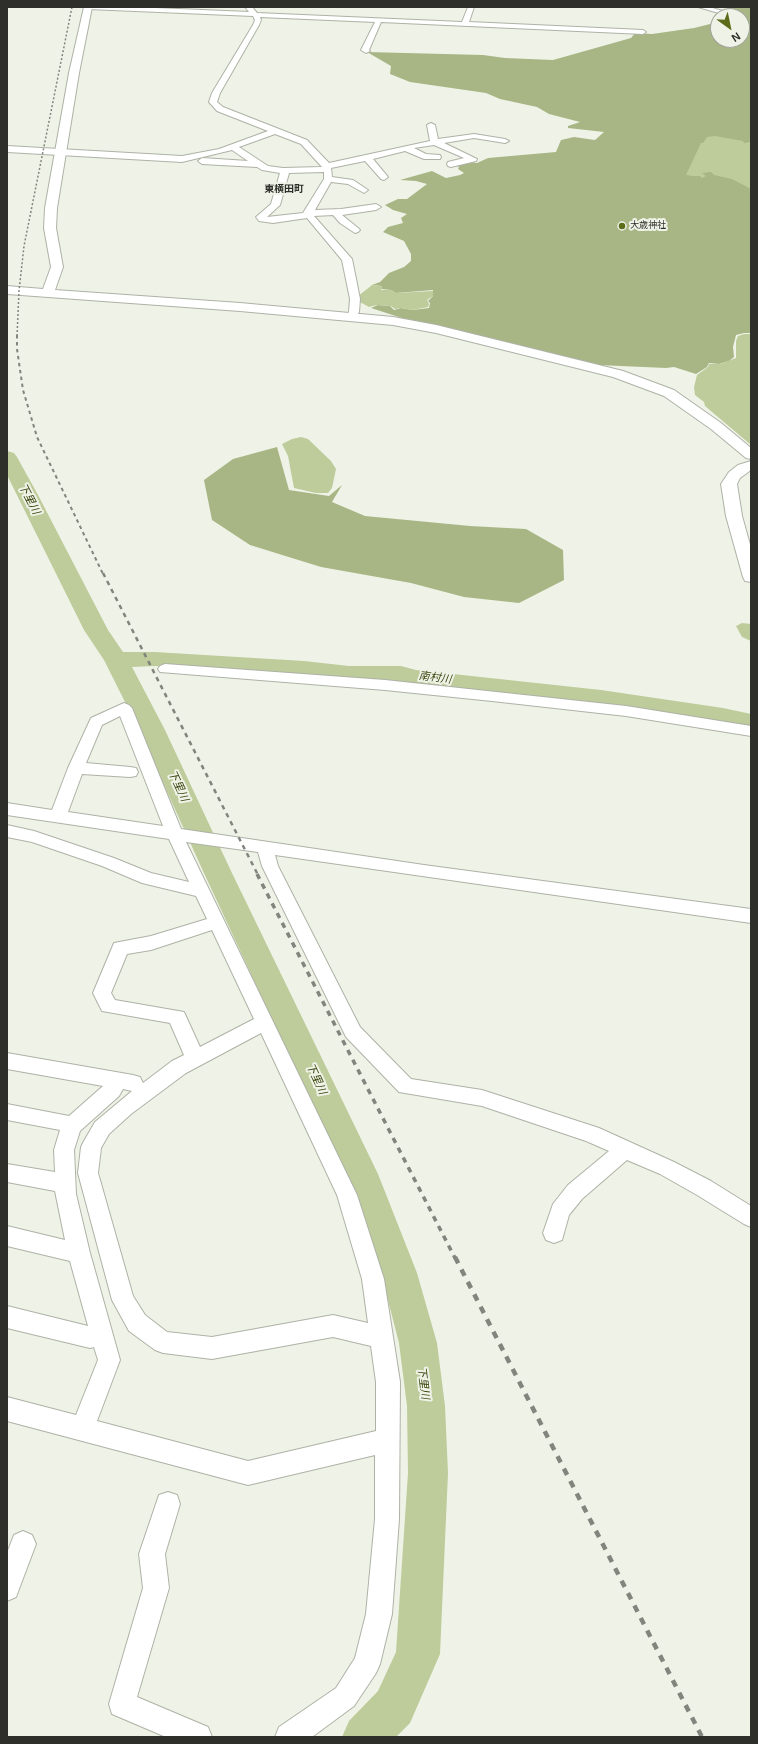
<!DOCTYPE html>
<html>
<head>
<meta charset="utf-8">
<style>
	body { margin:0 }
	#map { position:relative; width:758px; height:1744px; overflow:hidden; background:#eff3e7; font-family:Helvetica,sans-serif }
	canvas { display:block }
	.frame { position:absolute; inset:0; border:8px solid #2e2f2b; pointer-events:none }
	.north { position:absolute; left:710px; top:8px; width:40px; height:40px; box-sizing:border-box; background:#eff3e7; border:1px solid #a2a59c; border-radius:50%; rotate:147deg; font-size:11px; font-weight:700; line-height:16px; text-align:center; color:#2e2f2b }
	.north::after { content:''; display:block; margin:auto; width:14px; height:18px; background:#5b6d1a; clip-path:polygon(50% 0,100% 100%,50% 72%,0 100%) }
</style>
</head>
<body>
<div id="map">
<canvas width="758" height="1744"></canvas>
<div class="frame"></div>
<div class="north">N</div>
</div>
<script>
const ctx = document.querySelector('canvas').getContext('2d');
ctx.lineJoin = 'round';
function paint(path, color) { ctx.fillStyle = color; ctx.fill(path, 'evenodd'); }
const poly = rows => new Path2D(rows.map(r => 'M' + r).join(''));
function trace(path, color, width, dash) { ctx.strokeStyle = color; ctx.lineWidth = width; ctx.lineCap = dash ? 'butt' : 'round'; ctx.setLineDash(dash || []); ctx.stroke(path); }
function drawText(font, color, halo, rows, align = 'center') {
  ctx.font = font + ' Helvetica,"Noto Sans JP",sans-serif'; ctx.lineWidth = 4; ctx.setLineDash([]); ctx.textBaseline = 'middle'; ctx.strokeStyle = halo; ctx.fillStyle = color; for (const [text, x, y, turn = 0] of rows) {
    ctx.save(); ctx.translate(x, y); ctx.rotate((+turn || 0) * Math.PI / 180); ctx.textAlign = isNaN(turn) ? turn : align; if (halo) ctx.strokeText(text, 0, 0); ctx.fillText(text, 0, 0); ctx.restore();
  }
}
paint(poly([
	[730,7,751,7,751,333,744,333,736,335,733,347,734,357,729,361,719,364,709,363,707,367,696,374,674,367,666,368,598,365,457,331,439,325,431,325,405,319,371,308,378,305,390,306,394,310,401,308,412,310,429,308,430,303,428,301,433,296,433,290,396,293,391,290,381,289,382,286,372,285,380,282,389,273,404,267,411,261,411,254,404,241,383,232,388,227,403,223,401,218,407,214,393,210,385,205,398,199,407,199,427,184,416,181,400,180,432,171,446,178,460,175,464,173,458,169,459,167,456,165,467,162,477,163,488,158,556,152,561,140,574,137,595,140,604,132,568,128,568,126,580,122,549,114,537,107,500,99,486,93,410,82,390,74,391,66,367,52,483,55,505,58,553,60,631,38,635,33,652,34,694,28,718,22,718,40,742,40,742,16,728,16,731,14,722,12],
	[277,447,289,490,329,496,342,485,332,502,365,516,470,526,526,529,563,550,564,580,519,603,464,597,411,583,321,567,250,545,212,520,204,480,233,459]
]), '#a8b685');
paint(poly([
	[715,136,743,141,744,143,751,142,751,189,732,179,714,175,711,172,702,173,706,176,702,178,700,176,693,176,686,175,701,143,703,143,707,137],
	[372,285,382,286,381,290,391,290,396,293,433,291,433,296,427,300,429,304,428,307,412,310,401,308,395,309,391,306,377,305,369,307,358,301,357,297],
	[744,334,751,334,751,445,705,406,704,402,695,395,694,387,697,375,708,367,709,364,720,364,736,358,736,341,738,336],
	[301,437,308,439,331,461,336,469,332,488,328,493,316,493,294,488,288,456,282,444,292,439],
	[742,623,751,624,751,641,742,637,736,626]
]), '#bdcc9a');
paint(poly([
	[7,451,14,453,17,457,38,495,108,630,123,652,155,652,304,661,349,666,401,666,416,670,601,690,723,708,751,714,751,730,723,724,601,706,415,686,400,682,349,682,304,677,155,666,132,667,165,730,231,871,378,1174,417,1273,437,1343,445,1406,448,1473,440,1654,410,1723,396,1737,342,1737,349,1721,378,1691,396,1652,408,1473,407,1406,399,1343,381,1273,344,1174,203,871,139,730,104,660,84,630,7,475,7,451]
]), '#bdcc9a');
const minor = poly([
	[85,7,132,7,249,12,245,7,252,7,257,13,462,22,468,7,474,7,469,22,643,30,646,32,643,34,381,22,369,50,370,51,366,53,361,50,375,22,260,17,261,20,259,25,220,93,217,102,223,107,307,140,329,163,430,141,427,125,431,123,435,125,438,139,474,134,505,139,509,141,505,143,474,138,444,143,477,159,476,161,451,167,448,166,447,164,448,162,464,158,434,145,414,148,426,154,440,155,441,157,440,159,424,159,405,151,373,159,388,177,384,180,381,179,365,161,331,168,332,177,353,180,368,190,364,193,348,184,331,182,315,210,341,209,376,204,381,207,376,210,342,215,358,228,360,230,358,232,355,233,340,223,333,215,314,216,352,259,360,299,359,312,354,319,350,320,345,317,349,312,350,299,342,260,307,218,273,223,259,221,256,217,271,204,280,173,262,170,257,167,202,164,198,161,202,158,248,161,232,150,182,162,7,152,7,146,182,156,219,149,268,131,217,111,209,102,212,93,253,25,255,20,253,16,88,9,85,7],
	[275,134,301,144,322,167,283,168,268,166,239,147,275,134],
	[324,172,324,179,303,213,267,217,280,205,289,173,324,172],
	[698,7,709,7,740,16,729,16,698,7],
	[165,664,385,680,626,706,751,726,751,736,626,716,492,701,385,690,160,672,158,669,160,666,165,664],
	[124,703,129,705,132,708,181,829,424,865,751,909,751,923,275,855,278,866,360,1027,411,1079,482,1090,599,1128,674,1162,711,1181,751,1206,751,1227,744,1224,697,1195,660,1174,627,1160,582,1199,569,1215,562,1240,554,1243,546,1240,543,1233,553,1204,568,1185,609,1151,586,1141,482,1106,399,1092,346,1037,262,866,258,852,186,842,357,1195,384,1279,393,1337,400,1382,399,1519,392,1614,380,1664,376,1673,354,1706,312,1737,275,1737,279,1727,336,1688,355,1658,366,1614,375,1519,375,1455,248,1485,7,1421,7,1397,76,1415,98,1360,94,1347,90,1348,7,1328,7,1306,88,1326,70,1261,7,1246,7,1226,65,1240,55,1191,7,1182,7,1164,55,1172,54,1150,60,1130,7,1120,7,1104,69,1116,103,1086,7,1069,7,1053,133,1075,140,1077,143,1083,172,1061,184,1055,170,1023,102,1011,93,993,114,943,151,936,207,919,196,896,142,883,102,866,32,842,7,837,7,825,34,831,114,858,151,873,189,882,169,839,7,815,7,803,52,810,68,768,91,718,124,703],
	[120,716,163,826,68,812,82,774,130,777,136,776,138,772,136,768,130,767,86,763,102,725,120,716],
	[212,930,254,1019,200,1047,184,1012,115,1000,111,993,127,954,151,950,212,930],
	[261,1033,337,1195,362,1279,368,1323,333,1315,212,1337,167,1332,145,1315,133,1296,98,1173,101,1148,109,1134,131,1114,186,1073,261,1033],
	[123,1089,132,1091,95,1122,84,1141,81,1147,78,1173,112,1300,129,1331,155,1350,163,1353,212,1359,333,1337,371,1346,376,1382,376,1431,248,1461,97,1421,120,1360,90,1253,76,1194,74,1150,80,1131,119,1096,123,1089],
	[168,1492,177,1495,180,1504,165,1554,169,1588,137,1697,208,1727,212,1737,166,1737,112,1714,109,1704,143,1588,139,1554,159,1495,168,1492],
	[23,1531,32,1535,36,1544,16,1597,7,1601,7,1553,14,1535,23,1531]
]);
const tertiary = poly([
	[84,7,92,7,79,73,57,208,56,228,63,267,55,290,240,303,393,317,436,325,623,371,674,390,721,423,751,448,751,459,746,458,711,429,664,396,613,377,436,333,393,325,240,311,7,294,7,286,43,289,51,267,44,228,45,208,69,73,84,7],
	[751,461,751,470,740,478,737,484,742,516,751,548,751,582,745,581,743,577,726,516,721,484,729,472,738,465,751,461]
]);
trace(minor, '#aeb2a6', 2);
trace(tertiary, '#aeb2a6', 2);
paint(minor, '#fff');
paint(tertiary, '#fff');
trace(poly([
	[17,336,19,291,24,246,72,7]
]), '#82847d', 1.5, [2, 2]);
trace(poly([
	[17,335,17,349,23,390,37,437,103,574]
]), '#82847d', 2, [3.5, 3.5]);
trace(poly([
	[103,573,258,875]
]), '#82847d', 2.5, [4.5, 4.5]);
trace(poly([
	[257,874,455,1258]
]), '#82847d', 3.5, [5.5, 5.5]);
trace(poly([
	[455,1257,702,1737]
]), '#82847d', 4.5, [7, 7]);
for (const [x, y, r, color] of [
	[622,226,4,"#5b6d1a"]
]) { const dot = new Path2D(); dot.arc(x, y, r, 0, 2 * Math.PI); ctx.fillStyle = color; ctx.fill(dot); trace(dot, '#eff3e7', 1.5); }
drawText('9px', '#2e2f2b', '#eff3e7', [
	["大歳神社",630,226]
], 'left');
drawText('bold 10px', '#2e2f2b', '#eff3e7', [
	["東横田町",284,189]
]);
drawText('italic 11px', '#3a460f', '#eff3e7', [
	["下里川",29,499,63],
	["南村川",435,678,7],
	["下里川",178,786,65],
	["下里川",316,1079,65],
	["下里川",423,1383,83]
]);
</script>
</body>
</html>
